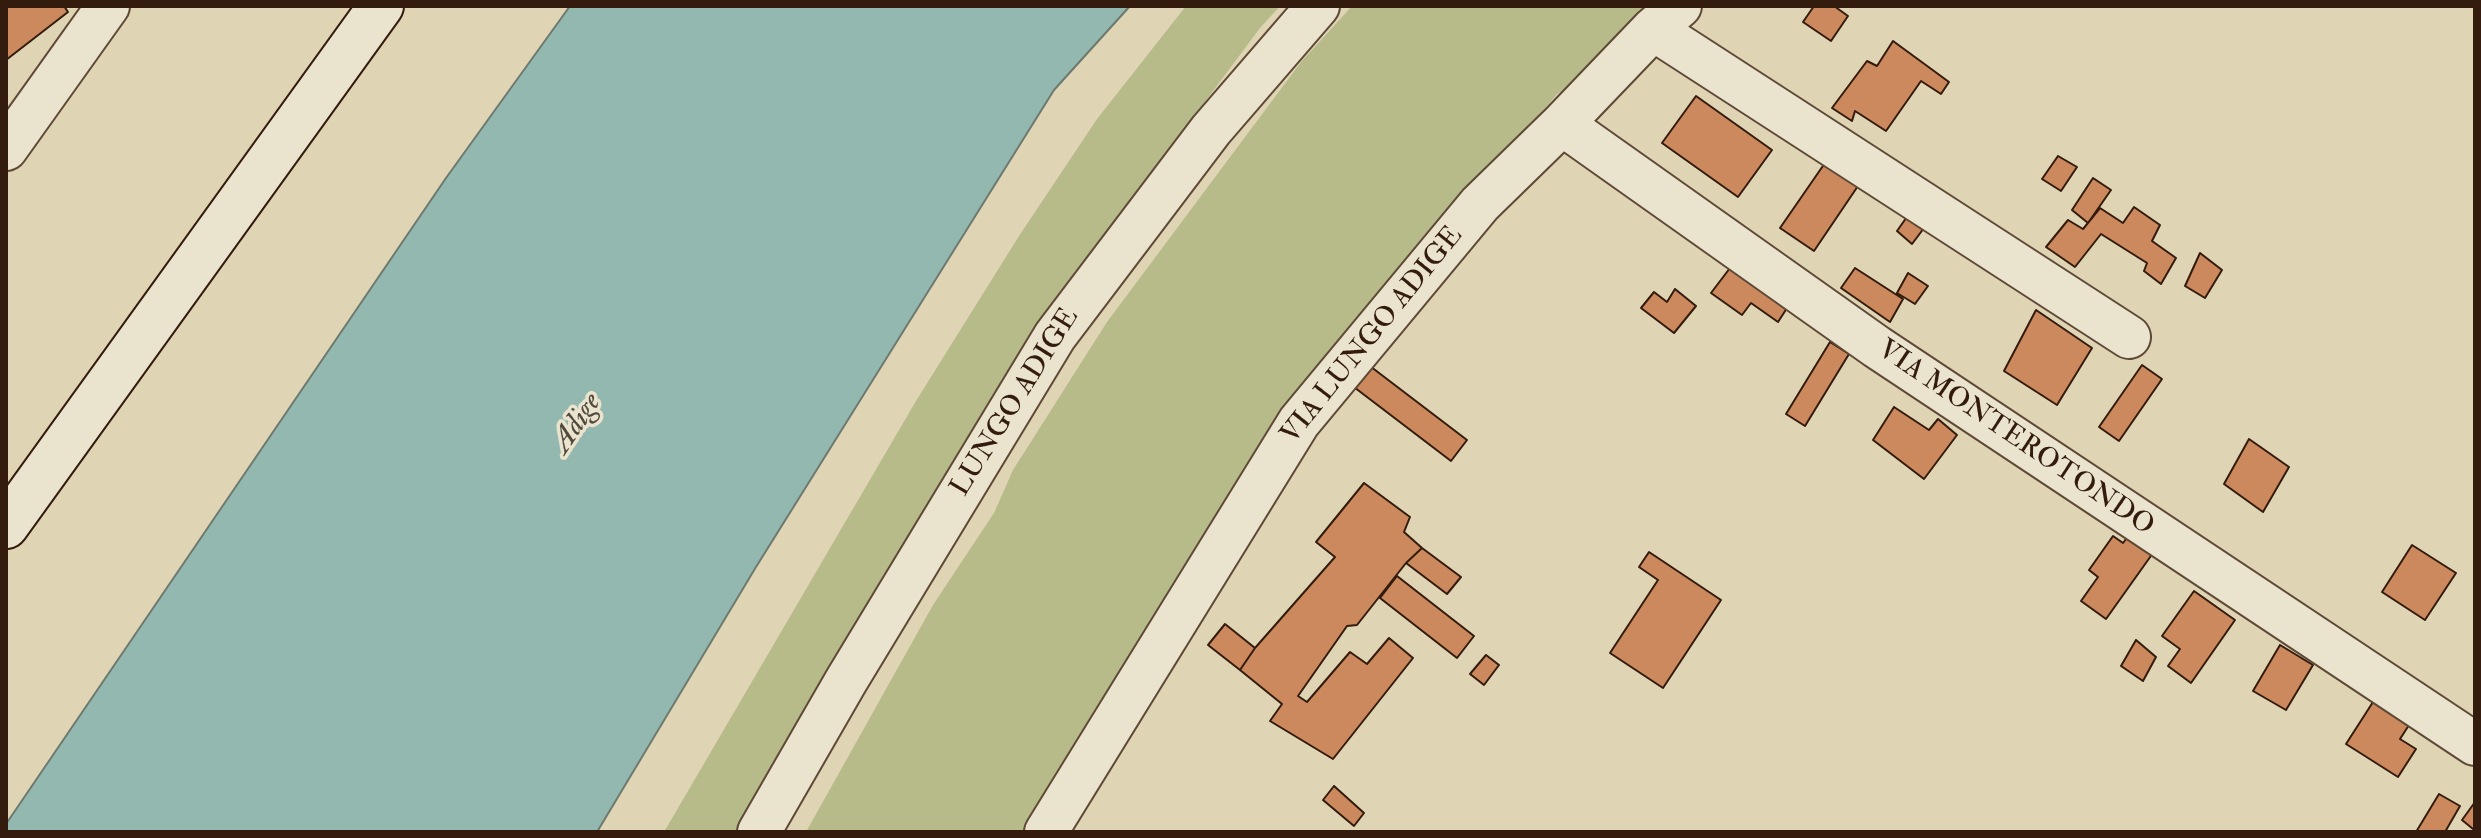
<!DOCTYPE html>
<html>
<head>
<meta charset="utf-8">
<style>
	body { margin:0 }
	#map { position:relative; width:2481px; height:838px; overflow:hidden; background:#dfd4b3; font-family:"IM FELL Double Pica",serif }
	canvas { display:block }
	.frame { position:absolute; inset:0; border:8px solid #331b0e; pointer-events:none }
</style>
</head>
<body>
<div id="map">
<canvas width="2481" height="838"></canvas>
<div class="frame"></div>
</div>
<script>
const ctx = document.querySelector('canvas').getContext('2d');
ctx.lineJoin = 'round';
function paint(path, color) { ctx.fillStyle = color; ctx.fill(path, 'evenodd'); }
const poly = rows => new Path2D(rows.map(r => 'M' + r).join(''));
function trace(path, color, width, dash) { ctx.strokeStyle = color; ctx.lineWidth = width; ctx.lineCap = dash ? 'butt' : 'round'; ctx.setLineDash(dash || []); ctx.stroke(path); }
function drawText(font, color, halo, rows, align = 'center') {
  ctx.font = font + ' "IM FELL Double Pica",serif'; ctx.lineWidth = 7; ctx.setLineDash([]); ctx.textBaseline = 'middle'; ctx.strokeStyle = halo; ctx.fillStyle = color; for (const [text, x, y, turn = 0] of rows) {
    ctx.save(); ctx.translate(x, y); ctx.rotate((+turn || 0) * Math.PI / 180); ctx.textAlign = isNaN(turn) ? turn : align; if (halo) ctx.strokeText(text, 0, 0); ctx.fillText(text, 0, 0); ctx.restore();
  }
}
paint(poly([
	[1186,6,1280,6,1260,28,1063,292,745,832,664,832,916,401,1019,236,1097,119],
	[1352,6,1663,6,1568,87,1557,94,1456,214,1317,366,1027,832,806,832,933,605,994,513,1013,470,1107,322,1301,62]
]), '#b7bb89');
const water = poly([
	[570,6,1130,6,1054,90,756,567,597,832,6,832,6,824,446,178,570,6]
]);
paint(water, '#93b8af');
trace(water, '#6d796f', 2);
const building = poly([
	[6,6,64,6,68,12,6,60,6,6],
	[1814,6,1834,6,1848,16,1831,41,1803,22,1814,6],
	[1893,41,1949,82,1941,94,1921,81,1886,131,1855,111,1852,121,1832,108,1867,61,1877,66,1893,41],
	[1696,96,1772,150,1738,197,1662,143,1696,96],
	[2058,156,2077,167,2061,191,2042,179,2058,156],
	[1827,160,1860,183,1814,251,1780,228,1827,160],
	[2093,178,2111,190,2088,223,2072,210,2093,178],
	[1916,204,1933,216,1912,244,1897,231,1916,204],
	[2134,207,2160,225,2152,241,2176,258,2161,284,2144,271,2147,263,2101,234,2075,267,2046,247,2068,220,2083,229,2100,208,2123,223,2134,207],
	[2200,253,2222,270,2205,298,2185,286,2200,253],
	[1733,264,1789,305,1778,322,1751,303,1742,315,1711,293,1733,264],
	[1855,268,1903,299,1890,322,1841,288,1855,268],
	[1908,273,1928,286,1915,304,1897,293,1908,273],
	[1675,289,1696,306,1674,333,1641,308,1654,292,1667,302,1675,289],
	[2036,310,2092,348,2057,405,2004,371,2036,310],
	[1830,342,1849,354,1805,426,1786,414,1830,342],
	[1362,360,1467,440,1451,461,1346,381,1362,360],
	[2142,365,2162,379,2119,441,2099,427,2142,365],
	[1894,407,1929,430,1938,419,1957,435,1924,479,1873,440,1894,407],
	[2249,439,2289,467,2263,512,2224,484,2249,439],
	[1364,483,1410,517,1404,532,1422,548,1406,563,1357,625,1347,626,1298,696,1307,702,1350,652,1367,664,1389,638,1413,658,1333,759,1270,721,1282,704,1240,670,1255,648,1335,557,1316,542,1364,483],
	[2129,535,2153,553,2106,619,2081,601,2098,577,2089,570,2113,536,2123,543,2129,535],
	[2412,545,2456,573,2425,620,2382,592,2412,545],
	[1422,548,1461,577,1447,594,1406,563,1422,548],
	[1649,552,1721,600,1663,688,1610,653,1658,580,1639,567,1649,552],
	[1397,576,1474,636,1457,658,1380,598,1397,576],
	[2194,591,2235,620,2191,683,2168,666,2180,649,2162,636,2194,591],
	[1225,624,1255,648,1240,670,1208,645,1225,624],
	[2136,640,2156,657,2143,681,2121,666,2136,640],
	[2280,645,2313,665,2286,710,2253,691,2280,645],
	[1486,655,1499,665,1484,685,1470,674,1486,655],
	[2373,702,2409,725,2400,739,2416,749,2398,777,2346,744,2373,702],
	[1334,786,1364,813,1354,826,1323,800,1334,786],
	[2439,794,2460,806,2445,832,2416,832,2439,794],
	[2475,802,2475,826,2473,829,2462,820,2475,802]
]);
paint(building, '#cb895d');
trace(building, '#331b0e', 2);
const street = poly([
	[1653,29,2129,337],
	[1562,124,1877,347,2475,744],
	[6,149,108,6],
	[759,832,846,681,1055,336,1211,130,1318,6],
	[1046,832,1299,422,1480,204,1562,124,1653,29,1680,6]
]);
const secondary = poly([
	[6,526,381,6]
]);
trace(street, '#5e4937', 46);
trace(secondary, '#331b0e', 48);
trace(street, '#eae3ce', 42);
trace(secondary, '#eae3ce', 44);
drawText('28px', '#331b0e', '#eae3ce', [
	["VIA LUNGO ADIGE",1373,336,-51],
	["LUNGO ADIGE",1016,403,-58],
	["VIA MONTEROTONDO",2015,439,34]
]);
drawText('italic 30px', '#504a3e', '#eae3ce', [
	["Adige",578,424,-56]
]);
</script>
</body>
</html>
